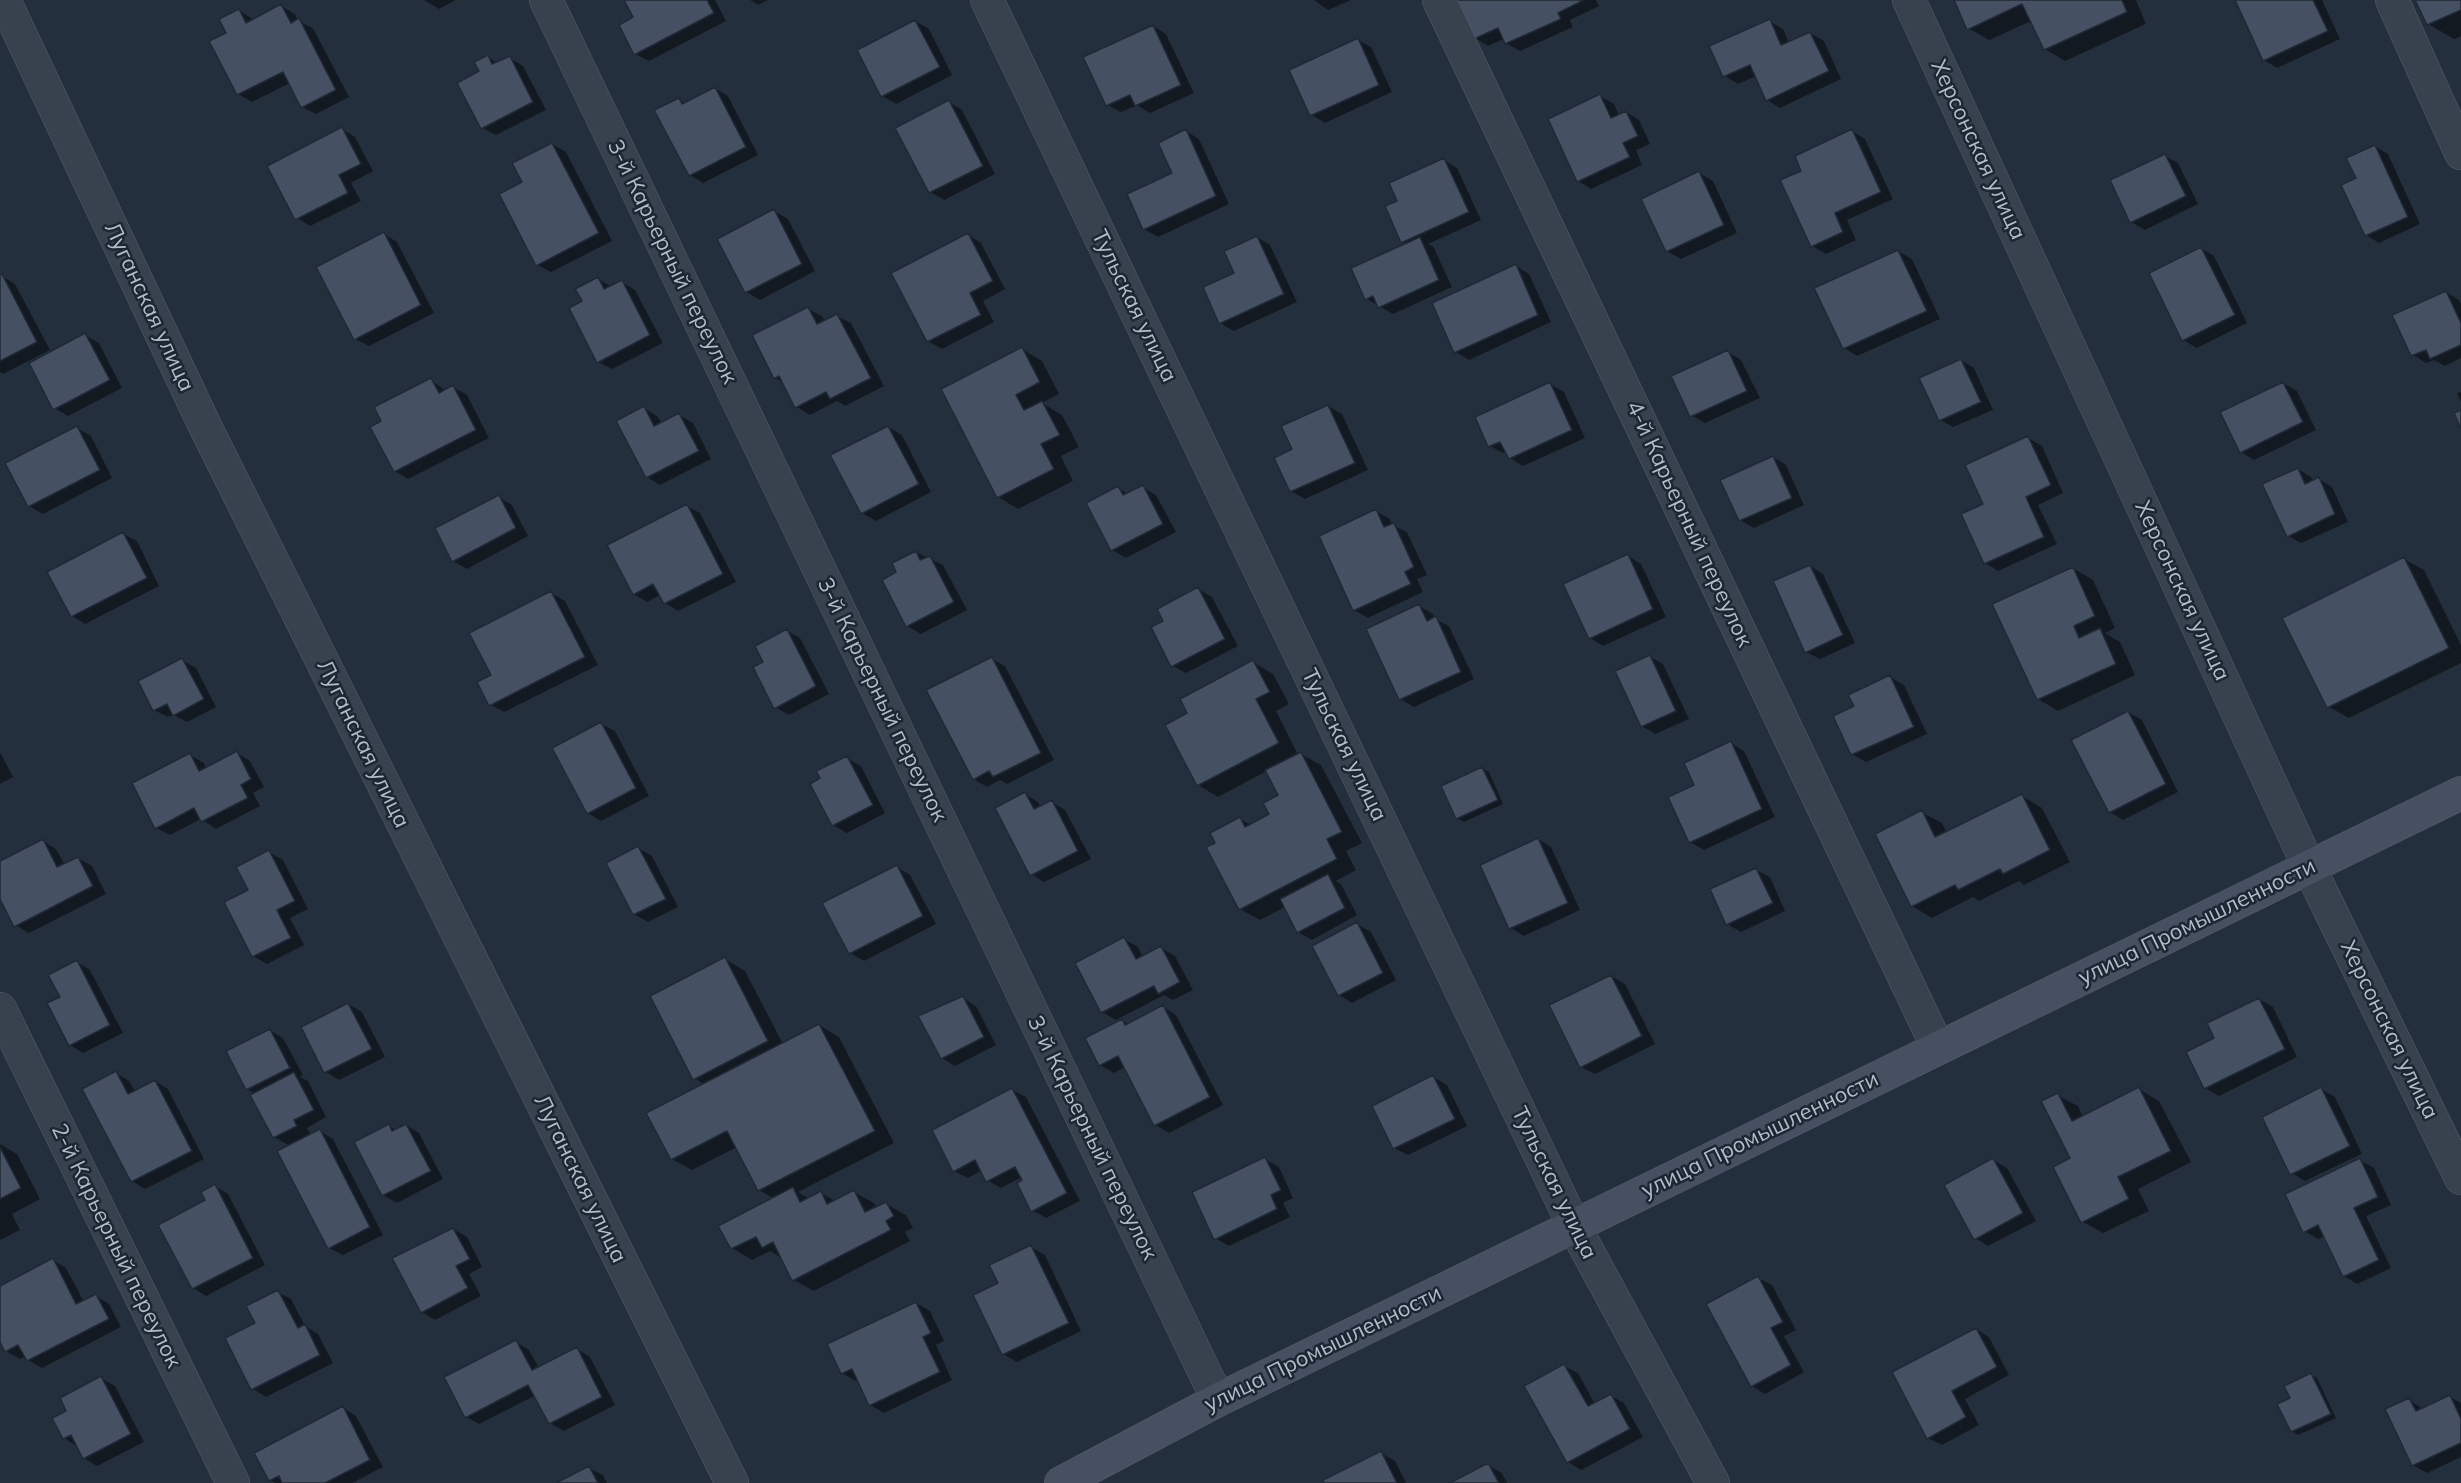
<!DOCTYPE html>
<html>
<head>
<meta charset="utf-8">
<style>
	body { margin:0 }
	canvas { display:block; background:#242f3e }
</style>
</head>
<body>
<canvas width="2461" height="1483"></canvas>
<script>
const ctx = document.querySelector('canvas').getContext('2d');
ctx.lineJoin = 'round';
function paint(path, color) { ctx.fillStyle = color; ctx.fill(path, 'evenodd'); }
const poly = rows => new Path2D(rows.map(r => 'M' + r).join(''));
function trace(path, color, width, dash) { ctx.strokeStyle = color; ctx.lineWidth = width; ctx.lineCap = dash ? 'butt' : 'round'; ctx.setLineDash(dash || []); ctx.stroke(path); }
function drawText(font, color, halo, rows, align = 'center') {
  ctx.font = font + ' Mulish,sans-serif'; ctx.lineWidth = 5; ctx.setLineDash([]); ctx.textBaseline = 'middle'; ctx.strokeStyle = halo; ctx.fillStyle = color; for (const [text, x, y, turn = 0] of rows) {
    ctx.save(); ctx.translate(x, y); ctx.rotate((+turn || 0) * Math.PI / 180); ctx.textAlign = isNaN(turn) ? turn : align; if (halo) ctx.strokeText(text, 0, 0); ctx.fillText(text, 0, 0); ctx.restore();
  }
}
paint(poly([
	[424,0,456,0,439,9],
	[626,0,715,0,726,21,649,61,635,54,635,18],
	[750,0,768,0,758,5],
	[1314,0,1351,0,1328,10],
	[1457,0,1596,0,1599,6,1570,20,1573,27,1520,51,1506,43,1504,39,1488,46,1475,38],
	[1955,0,2136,0,2146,24,2065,61,2045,49,2031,21,1989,40,1968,28],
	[2236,0,2322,0,2340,39,2277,68,2264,60],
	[2417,0,2461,0,2461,36,2454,39,2428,24],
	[281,6,295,14,298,21,313,28,349,97,316,114,302,107,290,83,252,102,238,94,228,34,239,10,254,20],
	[915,21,929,29,952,75,896,104,882,96],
	[1769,21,1783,29,1789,43,1810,33,1824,41,1841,79,1780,108,1767,100,1756,76,1738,84,1725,76],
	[1153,26,1166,34,1194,93,1150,113,1137,105,1121,112,1107,105],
	[1358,40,1371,47,1392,92,1325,123,1312,115],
	[488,57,498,63,510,58,523,66,546,110,496,135,482,128,481,72],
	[715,88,728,96,758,155,703,183,690,175,679,100,685,103],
	[1600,96,1614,104,1619,115,1626,112,1639,120,1650,144,1636,150,1642,165,1591,189,1578,181],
	[949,102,962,110,995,174,944,200,930,192],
	[342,129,355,137,373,171,351,183,361,201,310,226,297,218],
	[1186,131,1199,139,1229,204,1158,237,1144,229,1174,173],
	[1852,131,1865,139,1893,199,1847,220,1856,240,1826,254,1812,246,1803,171],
	[552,144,566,152,612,241,551,272,537,265,524,182],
	[2375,146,2388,154,2420,224,2379,243,2366,235,2358,179],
	[2165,156,2178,163,2198,204,2145,230,2131,222],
	[1444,160,1457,168,1481,220,1428,244,1433,246,1452,287,1393,314,1367,299,1407,244,1403,242,1399,201],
	[1699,173,1713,181,1737,233,1681,259,1667,251],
	[774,211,788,219,815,271,760,300,746,292],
	[384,234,397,242,434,313,369,346,355,339],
	[968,235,981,243,1005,289,983,301,994,322,942,349,928,341,893,273],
	[1257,237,1270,245,1297,302,1234,331,1220,323,1236,273],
	[2201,248,2214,256,2247,323,2197,348,2183,340],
	[1898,251,1912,259,1940,319,1857,356,1844,348],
	[1516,266,1529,274,1551,322,1469,360,1456,352],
	[2,276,15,284,50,350,3,374,0,372],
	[598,279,612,287,622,282,635,290,663,343,612,369,598,362,584,301],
	[2446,292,2459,300,2461,304,2461,358,2445,366,2434,360,2426,363,2413,355,2394,316],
	[808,309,822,316,825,322,837,316,851,323,884,386,845,406,837,401,810,415,797,407,784,383,775,378],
	[85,335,99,343,122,388,68,416,54,408],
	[1022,349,1042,361,1059,394,1042,403,1062,415,1079,447,1061,456,1073,481,1018,509,998,497],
	[1728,352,1741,360,1760,398,1705,423,1691,415],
	[1961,360,1974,368,1993,410,1953,427,1940,420],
	[431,380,446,391,453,387,467,395,489,438,408,479,395,471,383,422],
	[2283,383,2297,391,2316,430,2254,460,2241,452],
	[1550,384,1564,392,1585,438,1523,466,1510,458,1507,452,1503,453,1490,446],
	[2461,392,2461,402,2457,393],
	[1328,406,1342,414,1368,470,1305,499,1291,491,1294,450],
	[644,408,657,416,662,424,679,415,693,423,711,459,660,485,647,477],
	[888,427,902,435,931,492,876,521,862,513],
	[77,428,91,436,112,478,43,514,29,506],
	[2028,438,2042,446,2063,493,2038,505,2057,544,1998,571,1985,563,1985,505],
	[1773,457,1786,465,1804,505,1754,528,1740,520],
	[2298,469,2311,477,2313,481,2319,479,2332,487,2348,522,2301,543,2288,536],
	[1142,487,1156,495,1176,532,1126,558,1112,550,1118,488,1128,494],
	[499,497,512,505,528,536,467,569,453,561],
	[687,506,700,513,736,582,678,611,665,603,660,595,647,602,634,594],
	[1376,511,1390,519,1392,525,1407,532,1427,575,1417,579,1423,592,1368,618,1354,610],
	[123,534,137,541,159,586,85,624,72,616],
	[916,552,943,565,967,610,921,634,907,626,898,573],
	[1628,556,1641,564,1666,617,1603,646,1590,638],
	[2404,559,2424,570,2461,645,2461,663,2349,718,2329,707],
	[1810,566,1823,574,1855,643,1820,659,1806,652],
	[2073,568,2093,580,2115,628,2105,633,2120,642,2135,675,2058,711,2038,699],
	[1198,589,1212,597,1238,646,1186,673,1173,666],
	[551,593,565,601,598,665,504,712,491,705,493,676],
	[1419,606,1433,614,1435,619,1449,626,1474,679,1414,707,1400,699],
	[787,631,800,638,829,694,789,715,775,707,766,663],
	[1649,656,1663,664,1689,719,1655,734,1642,726],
	[992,659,1005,666,1054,760,1007,784,1000,780,987,787,974,779],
	[182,660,196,668,216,707,187,722,174,715,168,717,154,710],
	[1253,662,1273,674,1289,704,1276,711,1298,755,1301,754,1321,765,1362,843,1346,851,1356,870,1336,881,1341,884,1357,915,1312,940,1298,932,1285,907,1260,920,1240,909,1217,843,1240,819,1251,825,1271,815,1280,796,1267,771,1218,797,1198,785,1189,714],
	[1890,677,1904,685,1927,734,1866,762,1852,754,1856,706],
	[2128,712,2142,720,2178,792,2123,820,2110,812],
	[601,724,615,731,649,796,601,821,588,813],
	[1731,743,1744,751,1775,817,1704,850,1690,842,1696,786],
	[0,752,13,777,0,784],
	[237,753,250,761,264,787,253,793,260,806,216,829,201,819,170,835,156,828,190,755,204,763,206,769],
	[847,758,861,766,885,813,847,833,833,825],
	[1482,768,1489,772,1503,804,1464,822,1457,818],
	[1025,794,1038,802,1041,807,1052,802,1065,810,1091,859,1044,882,1031,874],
	[2022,796,2042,808,2070,862,2024,885,2019,881,1979,901,1973,897,1932,918,1912,906,1921,812,1942,823,1947,833],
	[1538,839,1551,847,1580,910,1524,936,1511,928],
	[43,841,56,849,65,865,78,858,92,866,106,894,29,933,15,925,0,896,0,863],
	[638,848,652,856,678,907,648,922,634,914],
	[269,852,283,860,308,909,290,918,304,945,267,964,253,956],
	[897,867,910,875,936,924,864,961,850,953,824,904],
	[1756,870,1770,877,1785,911,1741,932,1727,924],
	[1357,924,1371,932,1396,980,1352,1003,1339,995],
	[1124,939,1138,947,1143,957,1161,948,1175,956,1193,990,1173,1000,1164,995,1116,1020,1102,1012],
	[725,959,745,971,783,1044,819,1025,839,1037,894,1143,798,1192,810,1199,821,1193,835,1201,854,1192,874,1203,877,1208,886,1204,906,1215,913,1228,905,1232,910,1241,814,1291,794,1280,782,1258,770,1251,752,1260,732,1248,774,1199,759,1190,737,1147,692,1170,672,1159,705,1085,694,1078],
	[77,962,90,970,123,1033,83,1053,70,1045,62,998],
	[1611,976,1625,984,1655,1044,1595,1074,1581,1067],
	[963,998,976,1006,996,1045,955,1066,942,1058],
	[2259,999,2273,1007,2297,1057,2219,1096,2205,1088,2217,1038],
	[348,1004,362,1012,385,1057,339,1080,326,1072],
	[1163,1007,1176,1015,1223,1105,1169,1133,1155,1125,1125,1067,1114,1073,1100,1065,1122,1020,1129,1025],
	[270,1030,283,1038,303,1075,300,1077,308,1081,326,1117,307,1128,311,1135,320,1131,333,1139,383,1235,343,1255,329,1248,290,1146,274,1137,255,1094,247,1089],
	[116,1073,129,1081,135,1091,155,1081,168,1089,204,1159,145,1189,132,1181],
	[1433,1077,1447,1085,1467,1126,1408,1155,1394,1148],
	[2139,1089,2159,1101,2191,1162,2138,1189,2149,1211,2103,1233,2083,1222,2057,1095,2078,1106,2083,1117],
	[2321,1089,2335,1097,2362,1154,2305,1181,2292,1173],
	[1012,1090,1026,1097,1080,1201,1046,1218,1032,1210,1022,1177,1001,1188,987,1180,981,1171,968,1178,954,1171],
	[406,1125,419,1133,443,1179,397,1203,383,1195,389,1126,396,1130],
	[0,1144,17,1154,40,1199,12,1214,20,1230,0,1240],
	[1265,1159,1279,1167,1293,1198,1283,1203,1290,1217,1229,1246,1215,1238],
	[1993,1160,2007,1168,2036,1221,1988,1246,1975,1238],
	[2360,1160,2374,1168,2391,1205,2366,1216,2391,1268,2357,1284,2344,1276,2325,1236,2318,1239,2304,1231],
	[215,1186,228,1194,265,1265,206,1296,193,1288],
	[453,1229,467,1237,482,1267,469,1274,481,1296,435,1320,422,1312],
	[1031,1247,1045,1255,1081,1331,1017,1362,1003,1354,1000,1284],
	[53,1260,66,1268,84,1302,96,1296,109,1304,121,1327,42,1368,28,1360,26,1356,20,1359,6,1351,0,1339,0,1287],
	[1758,1278,1772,1285,1796,1330,1784,1336,1804,1372,1765,1394,1752,1386],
	[278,1292,291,1299,305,1326,318,1334,333,1363,266,1397,253,1389,227,1339,257,1323],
	[916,1303,930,1311,944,1341,936,1345,952,1380,884,1413,870,1405,858,1380,856,1381,842,1373],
	[1976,1329,1989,1337,2009,1375,1965,1399,1979,1425,1942,1445,1928,1438],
	[516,1342,529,1350,539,1368,577,1349,590,1357,615,1405,564,1431,550,1423,536,1395,479,1424,466,1417],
	[1564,1366,1578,1373,1595,1404,1611,1396,1624,1403,1643,1437,1581,1470,1568,1462],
	[2311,1375,2317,1378,2336,1418,2298,1435,2292,1431,2292,1399],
	[101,1378,115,1386,144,1442,97,1466,84,1458,78,1447,64,1438,68,1411],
	[2450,1397,2461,1403,2461,1457,2427,1473,2413,1465,2409,1400,2423,1409],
	[343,1408,356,1416,383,1467,352,1483,275,1483,270,1480],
	[1381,1453,1395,1461,1406,1483,1326,1483],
	[1488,1465,1502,1473,1507,1483,1453,1483],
	[589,1468,603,1475,607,1483,559,1483]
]), '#0007');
const building = poly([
	[624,0,707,0,714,13,634,55,619,25,633,17,624,0],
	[1456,0,1584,0,1558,13,1561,19,1505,44,1498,28,1474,39,1456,0],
	[1954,0,2122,0,2127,12,2044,50,2022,4,1967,30,1954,0],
	[2235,0,2313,0,2328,31,2263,61,2235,0],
	[2415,0,2461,0,2461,10,2427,25,2415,0],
	[281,4,291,23,299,18,336,90,301,108,283,72,237,95,209,41,226,33,219,19,239,9,246,23,281,4],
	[1770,19,1781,45,1810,32,1829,71,1766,101,1750,65,1723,77,1709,46,1770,19],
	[915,20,940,67,881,97,857,50,915,20],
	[1153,25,1181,85,1135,106,1130,95,1106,106,1083,57,1153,25],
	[1358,38,1379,85,1310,116,1289,70,1358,38],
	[488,55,492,64,510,56,533,102,481,129,457,83,479,71,474,62,488,55],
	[715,87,746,147,689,176,654,110,679,98,682,104,715,87],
	[1600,94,1611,118,1626,111,1638,136,1623,143,1630,157,1577,182,1548,119,1600,94],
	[949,100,983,166,929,193,895,128,949,100],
	[342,127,361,164,339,175,348,193,295,220,267,166,342,127],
	[1186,129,1216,196,1143,230,1127,194,1172,173,1158,143,1186,129],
	[1852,129,1881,192,1835,213,1843,232,1811,247,1780,180,1801,171,1795,156,1852,129],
	[552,143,599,233,536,266,499,194,522,182,512,163,552,143],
	[2375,145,2408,217,2365,236,2341,185,2356,178,2346,158,2375,145],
	[2165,154,2186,196,2130,223,2110,180,2165,154],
	[1444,158,1469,212,1401,243,1385,206,1397,201,1389,183,1444,158],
	[1699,171,1724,225,1666,252,1641,199,1699,171],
	[774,209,802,264,745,293,717,239,774,209],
	[384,232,421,305,354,340,316,267,384,232],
	[968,233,993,281,970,293,981,315,927,342,891,273,968,233],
	[1257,236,1284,294,1219,324,1203,287,1234,273,1224,251,1257,236],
	[1420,237,1439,280,1378,308,1373,296,1365,300,1351,268,1420,237],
	[2201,247,2235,315,2182,341,2149,273,2201,247],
	[1898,250,1927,311,1843,349,1814,288,1898,250],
	[1516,264,1538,315,1454,353,1432,303,1516,264],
	[2,274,37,342,0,361,0,275,2,274],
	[598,277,604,289,622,280,650,335,597,363,569,308,582,301,575,289,598,277],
	[2446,291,2461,323,2461,345,2430,359,2426,350,2411,356,2392,315,2446,291],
	[808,307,817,324,837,314,871,378,830,399,826,392,795,408,779,376,774,379,752,335,808,307],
	[85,333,110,380,53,410,29,363,85,333],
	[1022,347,1040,382,1016,395,1024,410,1042,401,1060,435,1041,444,1054,469,997,498,941,389,1022,347],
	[1728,350,1747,391,1690,417,1671,376,1728,350],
	[1961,359,1981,402,1939,421,1919,378,1961,359],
	[431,378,439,393,453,385,476,430,394,472,370,427,381,421,374,407,431,378],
	[1550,382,1572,430,1509,459,1500,442,1488,447,1475,417,1550,382],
	[2283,382,2303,422,2240,453,2220,412,2283,382],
	[1328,405,1355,463,1290,492,1274,458,1292,449,1281,426,1328,405],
	[644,406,654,426,679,413,699,451,646,478,616,421,644,406],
	[2461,410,2461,429,2454,413,2461,410],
	[77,426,100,470,28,507,5,463,77,426],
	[888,426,919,484,861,514,830,455,888,426],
	[2028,436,2051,485,2026,497,2044,537,1984,564,1961,514,1983,504,1965,465,2028,436],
	[1773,456,1792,498,1739,521,1720,480,1773,456],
	[2298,468,2305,484,2319,477,2335,514,2287,537,2262,484,2298,468],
	[1143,485,1163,524,1111,551,1086,503,1118,486,1123,495,1143,485],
	[499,495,516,528,452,562,435,528,499,495],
	[687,504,723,574,664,604,653,584,633,595,607,545,687,504],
	[1376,509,1384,527,1394,523,1414,567,1405,572,1411,584,1353,611,1319,536,1376,509],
	[123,532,147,578,71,617,47,572,123,532],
	[916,551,920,560,930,556,954,602,906,627,882,580,896,572,892,563,916,551],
	[1628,554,1653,609,1589,639,1563,584,1628,554],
	[2404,557,2449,648,2327,708,2282,618,2404,557],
	[1810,565,1843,635,1805,653,1773,581,1810,565],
	[2073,567,2095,616,2074,626,2079,638,2100,628,2116,664,2037,700,1992,604,2073,567],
	[1198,587,1225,639,1171,667,1151,627,1163,621,1157,609,1198,587],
	[551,591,585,657,489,706,477,682,491,675,469,633,551,591],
	[1419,604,1427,621,1436,616,1461,672,1399,700,1366,629,1419,604],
	[787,629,816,686,774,709,753,667,763,662,755,646,787,629],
	[1650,655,1676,711,1641,727,1615,671,1650,655],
	[992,657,1041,753,993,777,989,771,973,780,926,690,992,657],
	[182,658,204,699,173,716,167,704,153,711,138,681,182,658],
	[1253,660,1270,692,1256,699,1279,743,1197,786,1165,725,1187,713,1180,699,1253,660],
	[1890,675,1914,727,1851,755,1833,716,1854,706,1848,695,1890,675],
	[2128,711,2166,784,2109,813,2071,740,2128,711],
	[601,722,636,788,587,814,552,748,601,722],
	[1731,741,1762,809,1689,843,1668,797,1694,785,1684,763,1731,741],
	[237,751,251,779,241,785,248,798,201,822,194,808,155,829,132,783,190,753,199,771,237,751],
	[1301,752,1342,832,1327,839,1337,859,1239,910,1206,847,1215,843,1210,833,1240,817,1245,827,1269,814,1263,803,1278,795,1265,770,1301,752],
	[847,756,873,805,832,826,810,784,820,778,816,771,847,756],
	[1482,767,1498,800,1456,819,1441,786,1482,767],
	[1025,792,1034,809,1052,800,1078,851,1030,876,995,808,1025,792],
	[2022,794,2050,850,2003,874,2000,869,1958,890,1955,885,1911,907,1875,834,1922,810,1935,837,2022,794],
	[1538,838,1568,903,1509,929,1480,865,1538,838],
	[43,839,57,867,78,857,93,886,14,927,0,899,0,861,43,839],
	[638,846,666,899,633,915,606,863,638,846],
	[269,850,295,901,277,910,291,938,252,957,224,902,248,890,236,867,269,850],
	[897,865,923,916,849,954,822,903,897,865],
	[1756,868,1773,903,1726,925,1710,889,1756,868],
	[1328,874,1345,908,1297,933,1280,899,1328,874],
	[1357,922,1383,973,1338,996,1312,946,1357,922],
	[1124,937,1136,959,1161,946,1180,982,1158,994,1154,986,1101,1013,1075,963,1124,937],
	[725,957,768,1041,693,1080,650,996,725,957],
	[77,960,110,1025,69,1046,47,1003,60,997,48,975,77,960],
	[1611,975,1642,1036,1580,1068,1549,1005,1611,975],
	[963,996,984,1037,941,1059,918,1016,963,996],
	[2259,998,2285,1049,2204,1089,2186,1052,2214,1038,2207,1023,2259,998],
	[348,1003,372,1049,324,1073,301,1027,348,1003],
	[1163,1005,1210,1097,1154,1126,1118,1056,1099,1066,1085,1038,1122,1019,1125,1025,1163,1005],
	[819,1024,875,1131,758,1191,727,1131,671,1160,646,1113,819,1024],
	[270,1029,290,1068,246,1090,226,1051,270,1029],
	[116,1071,128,1094,155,1080,192,1151,131,1182,82,1089,116,1071],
	[294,1072,314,1110,294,1120,297,1126,273,1138,250,1095,294,1072],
	[1433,1075,1455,1119,1393,1149,1372,1106,1433,1075],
	[2139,1087,2171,1151,2118,1177,2129,1199,2081,1223,2053,1167,2070,1158,2041,1101,2058,1093,2072,1121,2139,1087],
	[2321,1087,2350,1146,2290,1175,2262,1117,2321,1087],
	[1012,1088,1067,1193,1031,1212,1017,1183,1022,1180,1015,1167,986,1182,975,1160,953,1172,932,1130,1012,1088],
	[389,1124,392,1131,406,1124,431,1171,382,1196,354,1142,389,1124],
	[320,1129,370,1227,328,1249,277,1151,320,1129],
	[0,1147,21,1188,0,1199,0,1147],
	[1265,1157,1281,1190,1271,1195,1277,1209,1214,1240,1192,1192,1265,1157],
	[1993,1158,2023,1213,1974,1240,1944,1185,1993,1158],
	[2360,1158,2378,1197,2354,1208,2379,1260,2343,1277,2318,1225,2303,1233,2285,1194,2360,1158],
	[215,1184,253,1258,192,1289,158,1225,205,1200,201,1192,215,1184],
	[793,1187,800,1202,821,1191,827,1204,854,1190,865,1212,886,1202,894,1216,886,1221,891,1230,792,1281,773,1242,762,1248,756,1237,731,1249,718,1226,793,1187],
	[453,1228,470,1259,456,1266,468,1288,421,1313,392,1258,453,1228],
	[1031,1245,1069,1323,1002,1355,973,1295,998,1283,989,1265,1031,1245],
	[53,1258,76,1304,96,1294,109,1319,27,1361,18,1345,5,1352,0,1342,0,1286,53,1258],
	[1758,1276,1783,1322,1771,1328,1791,1365,1751,1387,1706,1304,1758,1276],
	[278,1290,298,1328,305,1324,320,1355,251,1390,225,1338,255,1323,246,1306,278,1290],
	[916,1302,931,1333,923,1337,940,1372,869,1406,852,1369,841,1374,827,1344,916,1302],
	[1976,1328,1997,1367,1952,1391,1966,1417,1927,1439,1892,1372,1976,1328],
	[516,1340,532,1370,577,1347,602,1397,549,1424,528,1385,465,1418,444,1377,516,1340],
	[1564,1364,1588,1406,1611,1394,1630,1429,1567,1463,1524,1386,1564,1364],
	[2311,1373,2331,1414,2291,1432,2277,1404,2290,1398,2284,1386,2311,1373],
	[101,1376,131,1434,83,1459,71,1435,63,1439,52,1418,66,1411,60,1398,101,1376],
	[2450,1395,2461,1419,2461,1443,2412,1466,2385,1409,2409,1398,2416,1411,2450,1395],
	[343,1406,370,1460,325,1483,282,1483,279,1476,269,1481,254,1453,343,1406],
	[1381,1451,1397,1483,1324,1483,1323,1480,1381,1451],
	[1488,1463,1499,1483,1450,1483,1488,1463],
	[589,1466,598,1483,556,1483,589,1466]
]);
paint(building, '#455162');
trace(building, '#1f2835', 1.5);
const minor = poly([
	[4,0,205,426,732,1483],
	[546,0,1218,1400],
	[987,0,1574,1226,1713,1483],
	[1439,0,1938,1048],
	[1909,0,2309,867,2461,1178],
	[2392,0,2461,153],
	[0,1009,233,1483]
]);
const secondary = poly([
	[1061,1483,1218,1400,2461,793]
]);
trace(minor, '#565f6c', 34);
trace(secondary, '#565f6c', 34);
trace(minor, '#38414e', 33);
trace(secondary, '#465061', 33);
drawText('22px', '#b4bcc9', '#1d2633', [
	["Херсонская улица",1978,150,65],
	["3-й Карьерный переулок",672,262,64],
	["Тульская улица",1134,306,64],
	["Луганская улица",149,307,65],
	["4-й Карьерный переулок",1689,524,65],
	["Херсонская улица",2182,591,65],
	["3-й Карьерный переулок",882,700,64],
	["Луганская улица",363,744,64],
	["Тульская улица",1344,745,64],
	["улица Промышленности",2197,922,-26],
	["Херсонская улица",2389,1030,64],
	["улица Промышленности",1760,1135,-26],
	["3-й Карьерный переулок",1092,1138,64],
	["Луганская улица",580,1179,64],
	["Тульская улица",1554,1183,64],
	["2-й Карьерный переулок",116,1246,64],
	["улица Промышленности",1323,1349,-26]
]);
</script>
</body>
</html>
